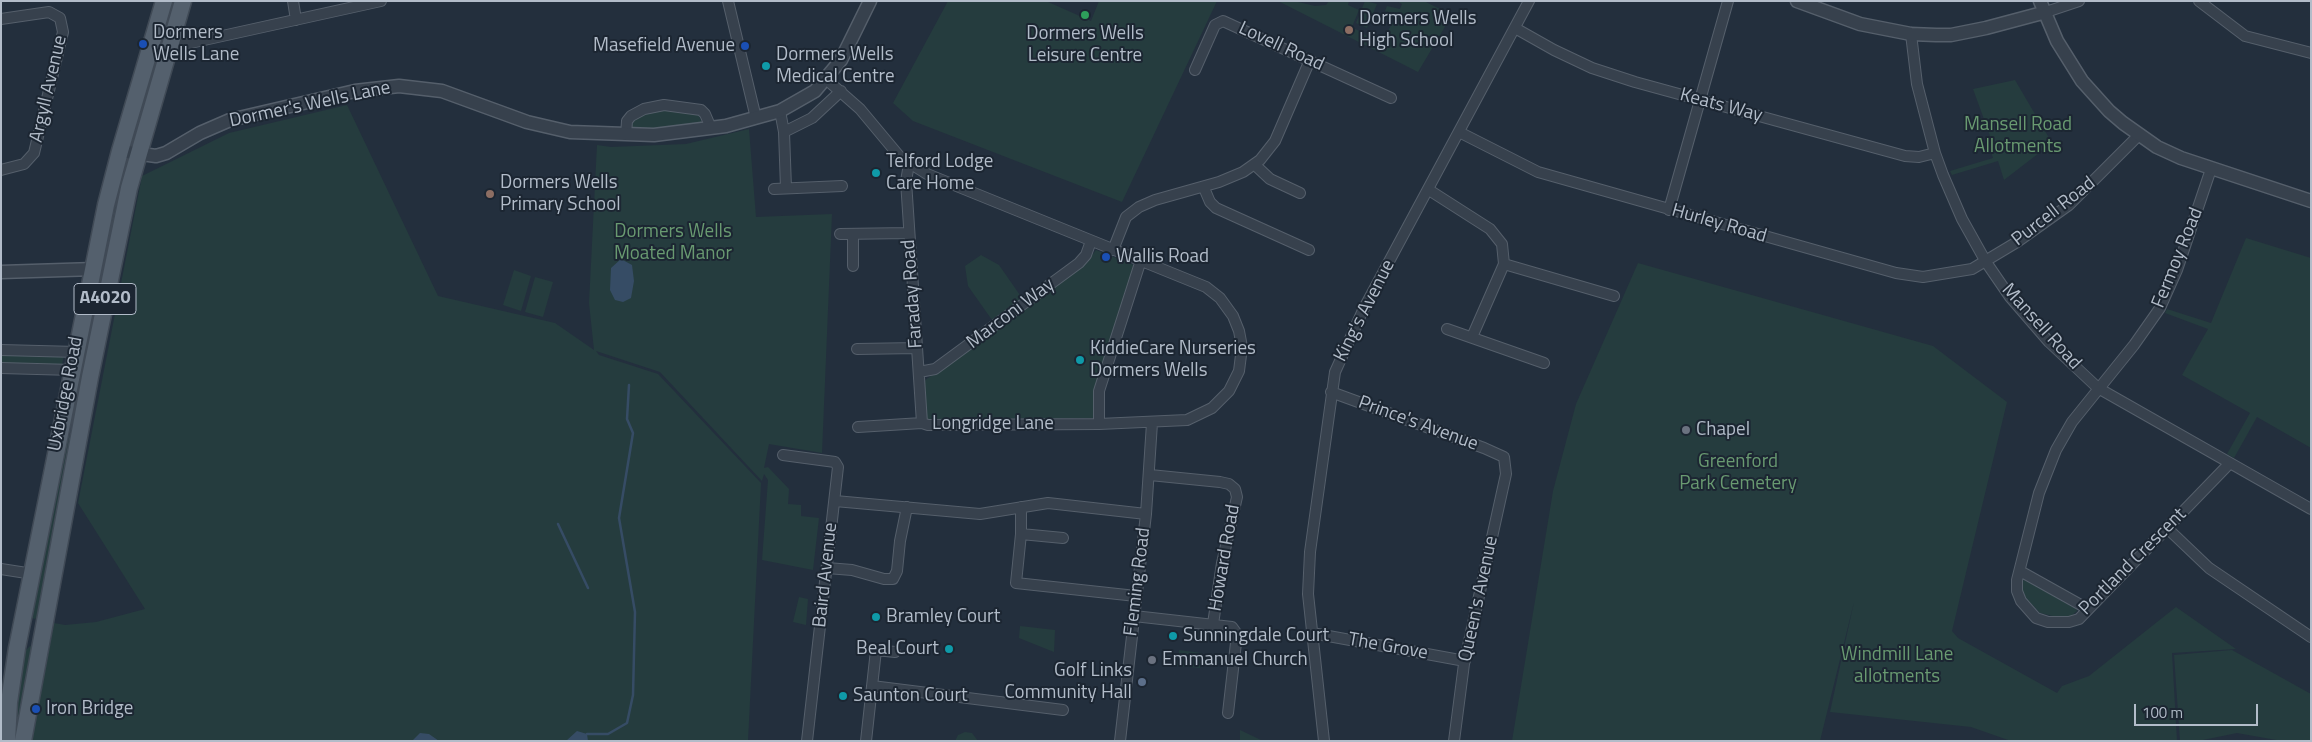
<!DOCTYPE html>
<html>
<head>
<meta charset="utf-8">
<style>
	body { margin:0 }
	#map { position:relative; width:2312px; height:742px; overflow:hidden; background:#232f3d; font-family:"Titillium Web",sans-serif }
	canvas { display:block }
	.frame { position:absolute; inset:0; border:2px solid #b2bcc9; pointer-events:none }
	.scale { position:absolute; left:2134px; top:704px; width:124px; height:22px; box-sizing:border-box; border:2px solid #b2bcc9; border-top:0; padding-left:6px; font-size:15px; line-height:18px; white-space:nowrap; color:#b2bcc9; -webkit-text-stroke:4px #1c2632; paint-order:stroke }
</style>
</head>
<body>
<div id="map">
<canvas width="2312" height="742"></canvas>
<div class="frame"></div>
<div class="scale">100 m</div>
</div>
<script>
const ctx = document.querySelector('canvas').getContext('2d');
ctx.lineJoin = 'round';
function paint(path, color) { ctx.fillStyle = color; ctx.fill(path, 'evenodd'); }
const poly = rows => new Path2D(rows.map(r => 'M' + r).join(''));
function trace(path, color, width, dash) { ctx.strokeStyle = color; ctx.lineWidth = width; ctx.lineCap = dash ? 'butt' : 'round'; ctx.setLineDash(dash || []); ctx.stroke(path); }
function drawText(font, color, halo, rows, align = 'center') {
  ctx.font = font + ' "Titillium Web",sans-serif'; ctx.lineWidth = 4; ctx.setLineDash([]); ctx.textBaseline = 'middle'; ctx.strokeStyle = halo; ctx.fillStyle = color; for (const [text, x, y, turn = 0] of rows) {
    ctx.save(); ctx.translate(x, y); ctx.rotate((+turn || 0) * Math.PI / 180); ctx.textAlign = isNaN(turn) ? turn : align; if (halo) ctx.strokeText(text, 0, 0); ctx.fillText(text, 0, 0); ctx.restore();
  }
}
paint(poly([
	[167,1,177,1,142,116,135,114],
	[948,1,1046,1,1091,21,1099,1,1217,1,1122,202,913,121,893,103],
	[1278,1,1294,1,1315,6,1326,5,1329,1,1349,1,1348,5,1359,10,1352,27,1381,44,1396,16,1385,11,1387,6,1400,9,1402,4,1397,1,1424,1,1452,15,1418,72],
	[1365,1,1377,4,1367,28,1356,23],
	[2015,80,2052,143,2004,180,1998,161,1952,175,1950,171,1993,158,1989,145,1993,144,1973,89],
	[347,105,438,296,555,323,594,350,589,303,597,145,611,147,686,144,749,129,756,217,832,214,822,453,769,444,764,468,768,467,789,489,788,504,801,505,801,516,819,518,813,570,762,560,768,480,764,474,762,481,660,372,596,351,599,355,658,374,761,483,748,741,32,741,54,623,65,625,96,622,145,609,78,503,142,176,229,133],
	[659,109,697,112,703,125,671,128,632,128,631,122,635,117],
	[116,194,122,195,96,313,94,314,91,313],
	[2246,238,2311,258,2311,448,2257,417,2234,458,2227,454,2250,413,2182,375,2208,329,2165,313,2167,309,2211,323],
	[1096,250,1134,265,1096,388,1095,418,926,419,924,381,1086,263],
	[981,255,999,265,1022,298,992,320,968,286,965,266],
	[1638,263,1933,346,2007,402,1952,631,1958,638,2057,693,2062,686,2089,676,2176,607,2236,649,2172,653,2177,741,2011,741,1971,727,1830,712,1854,602,1820,741,1512,741,1553,491,1576,404],
	[514,270,531,276,521,311,503,305],
	[535,277,553,282,543,317,525,312],
	[90,323,93,324,76,423,68,421],
	[1,354,64,354,62,365,1,365],
	[69,435,72,436,38,616,35,619,32,618,31,615,66,437],
	[2025,580,2076,609,2077,611,2071,616,2061,618,2040,613,2025,597,2021,587,2022,581],
	[799,597,808,599,806,625,793,622],
	[1020,626,1055,630,1054,652,1019,638],
	[30,646,33,647,16,741,13,741,24,652],
	[1179,650,1202,653,1200,668,1177,666],
	[2232,650,2311,694,2311,741,2282,741,2237,733,2198,741,2180,741,2174,655],
	[1240,730,1261,740,1261,741,1240,740],
	[965,732,972,733,978,741,955,741,958,735]
]), '#253c3e');
paint(poly([
	[621,259,632,265,634,281,631,298,623,302,615,300,610,290,611,268],
	[577,731,587,734,588,741,566,741],
	[420,733,429,734,439,741,412,741]
]), '#364c65');
trace(poly([
	[558,524,588,588],
	[587,734,608,734,627,723,633,695,635,612,619,518,633,433,627,419,629,385]
]), '#364c65', 2.5);
const minor = poly([
	[293,1,296,20],
	[728,1,756,118],
	[2199,1,2245,36,2311,53],
	[2046,12,2079,1],
	[1,19,49,12,60,18,63,32,34,153,24,164,1,170],
	[1515,28,1554,50,1592,68,1635,82,1905,156,1919,157,1935,153],
	[1911,34,1917,84,1935,153,1943,175,1962,219,1986,262,2010,297,2049,342,2098,388,2311,509],
	[171,42,186,44,381,1],
	[1195,70,1215,25,1223,21,1391,98],
	[827,80,860,109,900,157,927,174,1206,287,1220,298,1233,316,1239,331,1242,347,1239,371,1229,391,1212,408,1187,420,1099,424,928,425,922,423,858,427],
	[780,111,784,132],
	[1459,132,1538,172,1896,273,1923,277,1972,269,2017,242,2069,205,2139,135],
	[626,135,627,121,631,116,644,109,664,105,701,110,705,114,711,128],
	[909,164,906,181,922,423],
	[1255,165,1270,179,1300,193],
	[2211,169,2177,270,2160,308,2134,345,2072,422,2056,450,2039,493,2017,580,2017,591,2021,601,2036,618,2048,622,2069,622,2079,619,2229,464],
	[786,188,784,132,812,118,841,91],
	[1204,188,1210,202,1216,208,1309,250],
	[774,189,842,186],
	[1429,190,1490,229,1502,244,1504,264,1472,337],
	[1669,210,1728,1],
	[840,234,909,233],
	[1113,250,1126,217,1139,207,1155,200,1219,182,1243,172,1260,160,1275,141,1310,60],
	[1504,264,1614,296],
	[853,266,853,234],
	[1447,329,1544,363],
	[857,349,917,348],
	[1,350,77,352],
	[1,368,73,370],
	[919,372,935,369,1079,263,1086,255,1091,241],
	[1331,392,1484,448,1504,457,1506,474,1464,664,1454,741],
	[1099,424,1099,391,1141,260],
	[783,455,835,462,838,467,807,741],
	[1150,475,1220,482,1229,484,1235,489,1237,497,1222,563,1213,624],
	[835,501,980,514,1048,503,1146,514],
	[1021,507,1021,534,1016,583,1136,596],
	[2167,528,2209,568,2311,637],
	[1021,534,1063,538],
	[827,568,852,570,884,579,893,579,897,571,900,541,907,507],
	[1,569,33,574],
	[2020,571,2088,609],
	[1134,616,1232,627,1237,634,1228,713],
	[1312,633,1465,661],
	[872,686,1063,710],
	[866,741,876,650,895,652],
	[1120,741,1146,514,1152,423],
	[1324,741,1308,594,1310,552,1335,372,1364,308,1529,1]
]);
const tertiary = poly([
	[1797,1,1860,24,1911,34,1936,35,1951,35,1986,28,2046,12],
	[2040,1,2057,41,2082,81,2109,111,2123,123,2157,147,2181,158,2311,201],
	[120,151,156,156,166,153,200,133,230,120,355,91,399,86,442,91,527,122,570,132,654,135,726,126,780,111,815,91,841,60,870,1],
	[1,272,95,269]
]);
const primary = poly([
	[7,741,9,702,17,648,106,205,120,151,164,1],
	[23,741,90,377,129,188,183,1]
]);
trace(minor, '#555f6b', 12);
trace(tertiary, '#555f6b', 15);
trace(primary, '#404a56', 19);
trace(minor, '#37414d', 10);
trace(tertiary, '#37414d', 12);
trace(primary, '#54606d', 16);
for (const [x, y, r, color] of [
	[1085,15,5,"#2e9e5b"],
	[1349,30,5,"#8d6e63"],
	[143,44,5,"#1a4fb4"],
	[745,46,5,"#1a4fb4"],
	[766,66,5,"#0f9aa8"],
	[876,173,5,"#0f9aa8"],
	[490,194,5,"#8d6e63"],
	[1106,257,5,"#1a4fb4"],
	[1080,360,5,"#0f9aa8"],
	[1686,430,5,"#6b7280"],
	[876,617,5,"#0f9aa8"],
	[1173,636,5,"#0f9aa8"],
	[949,649,5,"#0f9aa8"],
	[1152,660,5,"#6b7280"],
	[1142,682,5,"#5c6f8a"],
	[843,696,5,"#0f9aa8"],
	[36,709,5,"#1a4fb4"]
]) { const dot = new Path2D(); dot.arc(x, y, r, 0, 2 * Math.PI); ctx.fillStyle = color; ctx.fill(dot); trace(dot, '#1c2632', 2); }
for (const [x, y, w] of [
	[105,299,62]
]) { const box = new Path2D(); box.roundRect(x - w / 2, y - 15.5, w, 31, 4); ctx.fillStyle = '#1c2632'; ctx.fill(box); trace(box, '#b2bcc9', 1); }
drawText('bold 18px', '#b2bcc9', null, [
	["A4020",105,299]
]);
drawText('19px', '#b2bcc9', '#1c2632', [
	["Dormers Wells",1359,19],
	["High School",1359,41],
	["Dormers",153,33],
	["Wells Lane",153,55],
	["Dormers Wells",1085,34,"center"],
	["Leisure Centre",1085,56,"center"],
	["Masefield Avenue",735,46,"right"],
	["Dormers Wells",776,55],
	["Medical Centre",776,77],
	["Telford Lodge",886,162],
	["Care Home",886,184],
	["Dormers Wells",500,183],
	["Primary School",500,205],
	["Wallis Road",1116,257],
	["KiddieCare Nurseries",1090,349],
	["Dormers Wells",1090,371],
	["Chapel",1696,430],
	["Bramley Court",886,617],
	["Sunningdale Court",1183,636],
	["Beal Court",939,649,"right"],
	["Emmanuel Church",1162,660],
	["Golf Links",1132,671,"right"],
	["Community Hall",1132,693,"right"],
	["Saunton Court",853,696],
	["Iron Bridge",46,709]
], 'left');
drawText('19px', '#b2bcc9', '#1c2632', [
	["Lovell Road",1281,47,25],
	["Argyll Avenue",49,89,-77],
	["Dormer's Wells Lane",310,105,-12],
	["Keats Way",1721,106,15],
	["Purcell Road",2054,212,-38],
	["Hurley Road",1719,224,16],
	["Fermoy Road",2178,258,-68],
	["Faraday Road",913,294,-94],
	["King's Avenue",1365,311,-63],
	["Marconi Way",1011,314,-37],
	["Mansell Road",2041,327,48],
	["Uxbridge Road",66,394,-79],
	["Longridge Lane",993,424],
	["Prince's Avenue",1418,424,20],
	["Howard Road",1225,558,-80],
	["Portland Crescent",2133,562,-45],
	["Baird Avenue",826,575,-84],
	["Fleming Road",1138,582,-83],
	["Queen's Avenue",1479,599,-78],
	["The Grove",1388,647,10]
]);
drawText('19px', '#699a71', '#1c2632', [
	["Mansell Road",2018,125],
	["Allotments",2018,147],
	["Dormers Wells",673,232],
	["Moated Manor",673,254],
	["Greenford",1738,462],
	["Park Cemetery",1738,484],
	["Windmill Lane",1897,655],
	["allotments",1897,677]
]);
</script>
</body>
</html>
